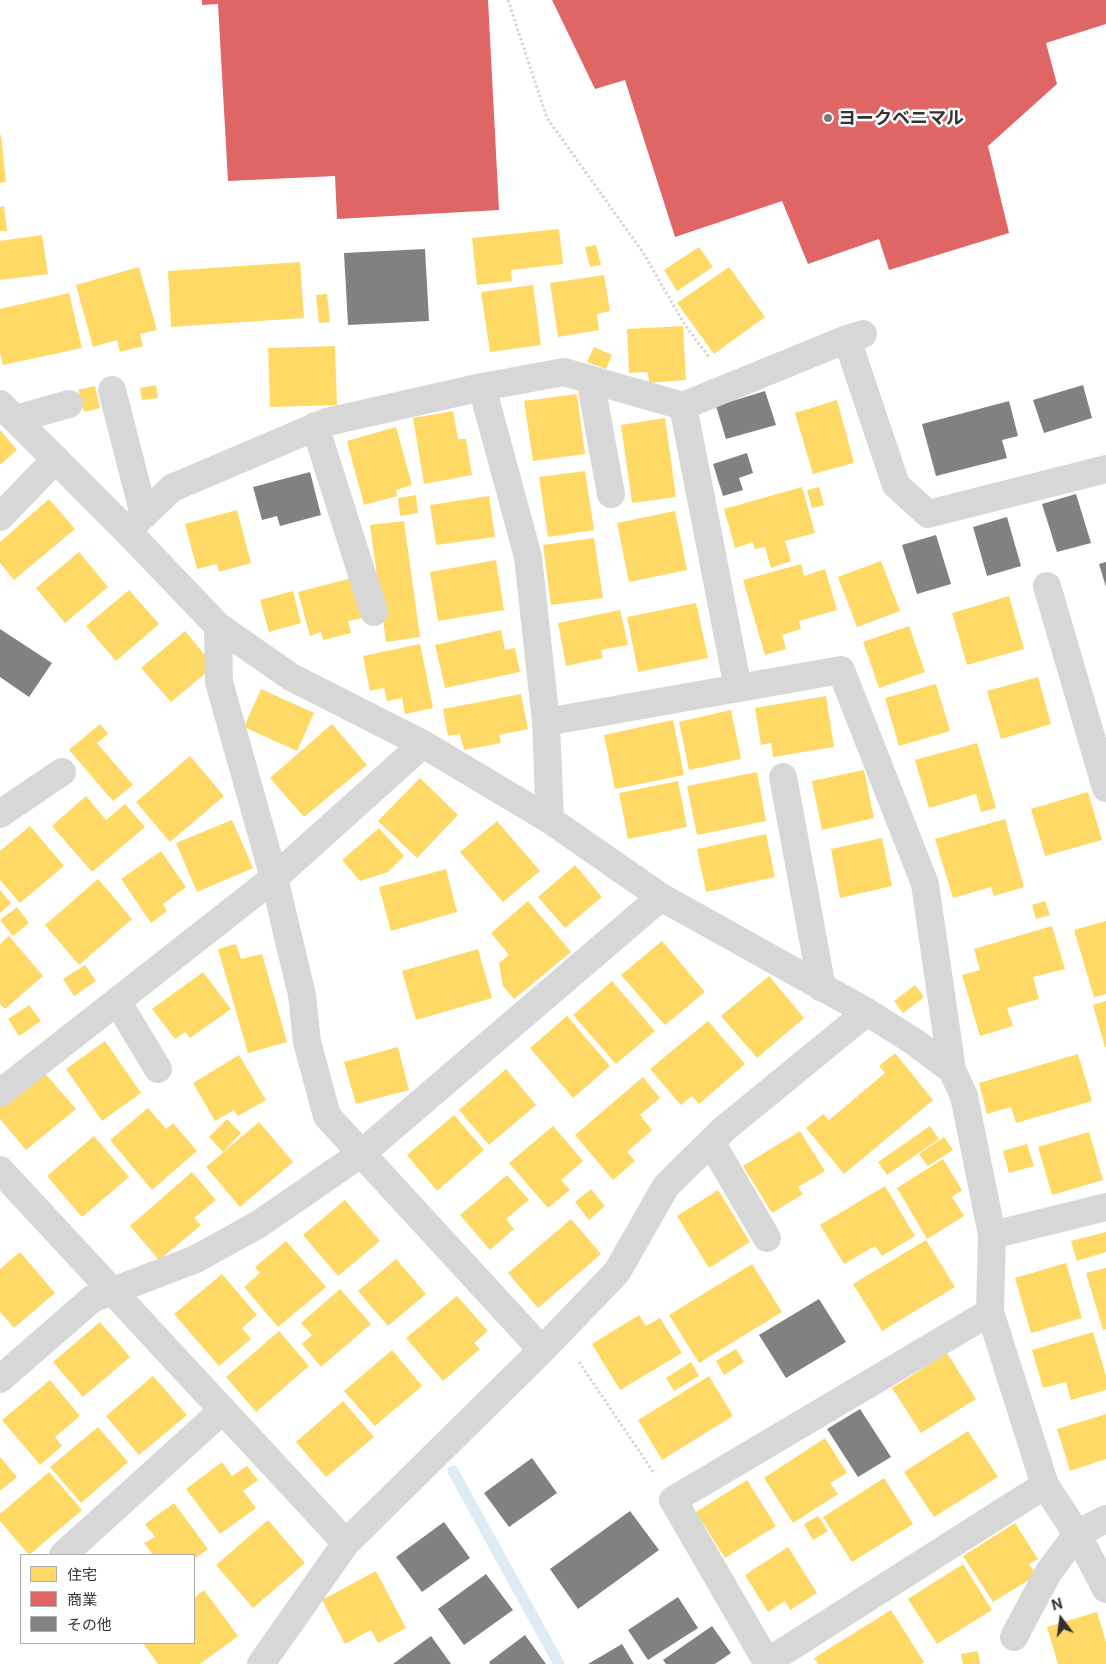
<!DOCTYPE html>
<html>
<head>
<meta charset="utf-8">
<style>
	body { margin:0 }
	#map { position:relative; width:1106px; height:1664px; overflow:hidden; background:#fff; font-family:"Public Sans","Noto Sans JP",sans-serif }
	canvas { display:block }
	.legend { position:absolute; left:20px; top:1554px; width:175px; height:90px; box-sizing:border-box; background:#fff; border:1px solid #adadad; margin:0; padding:6px 9px; list-style:none; font-size:15px; color:#333 }
	.legend li { display:flex; align-items:center; gap:10px; height:25px }
	.legend b { width:25px; border:1px solid #adadad }
	.north { position:absolute; left:1036px; top:1594px; width:50px; height:50px; -webkit-text-stroke:4px #fff; paint-order:stroke; rotate:345deg; font-size:14px; font-weight:700; line-height:20px; text-align:center; color:#333 }
	.north::after { content:''; display:block; margin:auto; width:18px; height:22px; background:#333; clip-path:polygon(50% 0,100% 100%,50% 72%,0 100%) }
</style>
</head>
<body>
<div id="map">
<canvas width="1106" height="1664"></canvas>
<ul class="legend">
<li><b style="height:14px;background:#ffd966"></b>住宅</li>
<li><b style="height:14px;background:#e06666"></b>商業</li>
<li><b style="height:14px;background:#818181"></b>その他</li>
</ul>
<div class="north">N</div>
</div>
<script>
const ctx = document.querySelector('canvas').getContext('2d');
ctx.lineJoin = 'round';
function paint(path, color) { ctx.fillStyle = color; ctx.fill(path, 'evenodd'); }
const poly = rows => new Path2D(rows.map(r => 'M' + r).join(''));
function trace(path, color, width, dash) { ctx.strokeStyle = color; ctx.lineWidth = width; ctx.lineCap = dash ? 'butt' : 'round'; ctx.setLineDash(dash || []); ctx.stroke(path); }
function drawText(font, color, halo, rows, align = 'center') {
  ctx.font = font + ' "Public Sans","Noto Sans JP",sans-serif'; ctx.lineWidth = 5; ctx.setLineDash([]); ctx.textBaseline = 'middle'; ctx.strokeStyle = halo; ctx.fillStyle = color; for (const [text, x, y, turn = 0] of rows) {
    ctx.save(); ctx.translate(x, y); ctx.rotate((+turn || 0) * Math.PI / 180); ctx.textAlign = isNaN(turn) ? turn : align; if (halo) ctx.strokeText(text, 0, 0); ctx.fillText(text, 0, 0); ctx.restore();
  }
}
paint(poly([
	[0,135,1,135,6,182,0,183],
	[4,206,7,231,0,231,0,207],
	[559,229,563,264,511,270,512,281,477,285,472,238],
	[42,235,48,274,0,280,0,241],
	[596,245,601,265,590,267,585,247],
	[699,247,713,267,677,291,664,270],
	[300,262,304,318,171,327,168,271],
	[139,267,157,330,140,334,143,346,120,352,117,340,93,347,76,285],
	[729,267,765,317,714,354,677,303],
	[604,275,610,311,597,314,599,330,558,337,550,283],
	[533,285,541,345,490,352,481,292],
	[69,293,82,348,3,365,0,353,0,309],
	[327,294,330,322,319,323,316,295],
	[683,326,686,380,649,383,648,372,629,373,627,329],
	[335,346,337,405,270,407,268,348],
	[594,347,612,355,606,369,587,362],
	[156,385,158,398,142,400,140,388],
	[95,386,100,408,84,412,78,390],
	[577,394,585,454,533,461,524,401],
	[837,400,854,463,813,474,795,413],
	[453,411,458,439,466,439,472,475,424,484,413,418],
	[665,418,676,497,632,503,621,425],
	[396,427,412,485,396,490,397,496,364,505,347,441],
	[0,430,17,450,0,465],
	[585,471,594,530,548,537,539,477],
	[802,487,815,533,785,541,791,561,771,568,765,547,755,549,753,542,735,548,724,509],
	[819,487,824,505,812,508,807,490],
	[416,495,418,513,400,516,398,498],
	[489,496,495,537,436,545,430,505],
	[49,499,75,529,14,580,0,563,0,542],
	[237,510,251,563,219,572,217,564,197,569,185,524],
	[675,511,687,570,629,582,617,523],
	[404,521,420,637,386,642,370,525],
	[594,538,603,598,551,605,543,545],
	[79,552,108,587,65,623,36,588],
	[496,560,504,610,438,621,430,572],
	[881,561,900,611,857,627,838,577],
	[801,564,804,576,825,569,837,610,799,621,801,629,782,635,786,649,765,655,743,580],
	[352,578,362,618,348,621,351,633,323,640,321,632,310,636,298,592],
	[129,590,159,624,116,661,86,626],
	[293,591,301,623,269,632,260,600],
	[1009,596,1024,649,967,665,952,613],
	[696,603,708,658,638,672,627,617],
	[620,610,628,645,601,650,603,658,566,666,558,623],
	[909,626,925,672,879,688,863,642],
	[501,630,505,650,515,648,520,672,445,688,435,645],
	[185,631,214,666,171,702,141,668],
	[420,644,433,708,405,714,402,698,387,701,384,688,370,691,363,656],
	[1038,677,1051,724,1001,739,987,691],
	[936,684,950,731,899,746,885,698],
	[261,689,314,713,297,751,244,727],
	[521,694,528,729,499,735,501,743,464,750,460,734,448,736,443,709],
	[826,696,834,747,773,757,771,743,761,745,755,708],
	[731,710,741,759,689,770,679,722],
	[673,720,684,775,615,789,604,735],
	[100,724,108,734,97,743,133,785,113,801,69,750],
	[332,724,367,765,304,817,270,778],
	[977,743,996,808,981,812,976,794,929,808,915,760],
	[190,756,224,796,170,842,136,802],
	[864,770,874,818,822,830,812,781],
	[757,772,766,821,697,835,687,786],
	[420,778,458,815,417,858,378,821],
	[678,781,687,827,628,839,619,793],
	[1088,792,1102,840,1045,856,1031,809],
	[86,796,106,820,125,804,145,827,92,872,52,826],
	[1005,819,1024,887,994,896,991,887,953,898,935,839],
	[232,820,253,868,197,892,176,843],
	[497,821,540,871,503,902,460,852],
	[30,826,64,866,20,903,0,880,0,851],
	[379,828,404,856,388,872,360,881,342,860],
	[766,834,775,877,706,892,697,849],
	[882,838,892,886,840,898,831,849],
	[161,851,186,887,163,904,167,911,151,923,121,879],
	[575,865,602,897,565,928,538,897],
	[446,869,457,912,391,931,379,887],
	[98,879,132,919,79,965,45,925],
	[0,890,11,903,0,913],
	[528,901,571,952,514,999,503,986,499,963,509,955,491,933],
	[1045,901,1050,915,1036,919,1032,905],
	[17,907,29,923,13,936,0,920],
	[1106,921,1106,994,1094,997,1074,930],
	[1052,926,1065,969,1033,977,1039,999,1007,1008,1013,1026,980,1036,962,975,980,970,974,949],
	[9,936,43,976,5,1009,0,1004,0,944],
	[662,941,705,992,665,1025,621,975],
	[236,944,241,959,262,954,287,1042,248,1053,218,949],
	[478,949,492,998,416,1020,402,971],
	[85,965,96,981,74,996,63,979],
	[203,972,231,1009,190,1038,185,1032,175,1039,152,1009],
	[769,976,804,1018,757,1058,721,1016],
	[612,981,655,1031,616,1064,573,1015],
	[915,985,924,997,903,1013,894,1001],
	[1106,1001,1106,1047,1105,1047,1093,1005],
	[29,1005,41,1021,19,1036,8,1019],
	[567,1016,610,1066,573,1098,530,1048],
	[708,1021,745,1064,699,1104,692,1096,681,1105,650,1069],
	[105,1041,141,1093,102,1121,66,1069],
	[398,1047,409,1090,356,1104,344,1062],
	[895,1053,933,1100,844,1174,806,1128,823,1114,829,1120,885,1073,879,1066],
	[1078,1054,1092,1101,1016,1123,1011,1107,987,1114,979,1083],
	[239,1055,266,1100,238,1116,234,1110,215,1121,193,1083],
	[506,1069,536,1105,489,1145,459,1110],
	[43,1071,76,1109,26,1150,0,1119,0,1108],
	[643,1077,660,1098,640,1115,652,1130,627,1152,635,1161,613,1180,575,1135],
	[148,1108,166,1129,173,1123,197,1151,152,1190,110,1140],
	[454,1115,484,1150,437,1191,407,1155],
	[227,1119,241,1133,223,1152,209,1137],
	[259,1122,293,1162,240,1207,206,1167],
	[553,1126,583,1161,561,1180,570,1190,548,1208,509,1163],
	[930,1126,939,1139,887,1175,878,1162],
	[800,1131,825,1171,798,1187,803,1194,772,1213,743,1166],
	[1089,1132,1103,1180,1052,1195,1038,1147],
	[94,1136,129,1177,82,1217,47,1176],
	[944,1137,953,1150,928,1166,919,1154],
	[1027,1144,1034,1166,1009,1173,1003,1151],
	[943,1159,962,1190,952,1197,964,1216,927,1239,897,1188],
	[192,1172,216,1200,194,1218,201,1225,159,1260,130,1226],
	[507,1175,529,1200,506,1219,514,1229,490,1250,460,1215],
	[885,1186,915,1236,882,1256,875,1246,844,1264,820,1225],
	[591,1189,605,1206,589,1220,575,1202],
	[718,1190,750,1242,709,1268,677,1216],
	[345,1200,380,1241,338,1276,303,1235],
	[571,1219,601,1254,538,1308,508,1273],
	[1106,1232,1106,1252,1077,1261,1071,1241],
	[926,1240,955,1287,882,1331,853,1284],
	[286,1241,326,1287,278,1327,244,1287,260,1273,255,1267],
	[20,1252,55,1293,14,1328,0,1312,0,1269],
	[396,1259,426,1294,388,1326,358,1291],
	[1066,1263,1082,1318,1031,1333,1015,1278],
	[752,1264,782,1312,699,1363,669,1315],
	[1106,1268,1106,1329,1103,1330,1086,1273],
	[222,1274,257,1315,242,1328,251,1339,219,1366,174,1314],
	[340,1289,371,1324,321,1367,302,1344,312,1335,301,1323],
	[457,1296,488,1331,474,1343,480,1349,443,1381,406,1338],
	[639,1315,646,1326,660,1318,682,1353,620,1390,592,1344],
	[100,1322,130,1357,83,1397,53,1362],
	[279,1331,309,1366,256,1412,226,1377],
	[1093,1332,1106,1376,1106,1390,1071,1400,1066,1382,1043,1388,1032,1350],
	[736,1349,744,1362,724,1375,716,1361],
	[392,1350,422,1386,375,1426,344,1391],
	[947,1353,976,1399,921,1433,892,1388],
	[691,1362,699,1376,674,1391,666,1378],
	[153,1376,187,1415,139,1455,106,1416],
	[709,1376,733,1416,662,1460,638,1420],
	[50,1380,80,1416,55,1437,62,1446,40,1465,2,1420],
	[343,1401,374,1437,326,1477,296,1442],
	[1106,1414,1106,1459,1070,1471,1057,1429],
	[98,1427,128,1462,81,1503,50,1467],
	[968,1431,998,1477,934,1517,904,1472],
	[825,1438,847,1473,830,1483,838,1494,793,1523,764,1478],
	[0,1457,17,1477,0,1491],
	[222,1462,232,1476,247,1466,258,1480,243,1491,256,1508,220,1534,186,1489],
	[49,1472,82,1510,29,1555,0,1521,0,1514],
	[884,1478,913,1524,852,1562,823,1517],
	[747,1480,776,1526,725,1558,696,1512],
	[174,1503,208,1549,194,1559,194,1555,153,1555,144,1543,155,1537,145,1524],
	[818,1516,828,1531,813,1540,804,1524],
	[268,1520,305,1563,253,1608,216,1565],
	[1015,1523,1038,1559,1029,1564,1037,1575,993,1602,963,1556],
	[788,1547,817,1593,790,1610,785,1601,768,1612,745,1575],
	[963,1564,992,1610,937,1644,908,1599],
	[376,1571,406,1628,378,1643,371,1630,345,1644,322,1600],
	[204,1590,238,1636,200,1664,158,1664,143,1643,194,1643,194,1598],
	[891,1610,924,1662,921,1664,818,1664,814,1658],
	[1097,1612,1106,1642,1106,1664,1058,1664,1047,1627],
	[978,1651,980,1664,963,1664,961,1654]
]), '#ffd966');
paint(poly([
	[202,0,488,0,499,210,337,219,335,176,228,181,218,4,202,5],
	[552,0,1106,0,1106,24,1046,43,1057,84,988,146,1009,233,889,270,879,239,808,264,782,201,675,237,625,80,595,89]
]), '#e06666');
trace(poly([
	[453,1471,559,1664]
]), '#ddebf3', 11);
paint(poly([
	[425,249,429,321,348,325,344,253],
	[1083,385,1092,418,1044,433,1033,400],
	[765,391,776,425,726,439,716,406],
	[1009,401,1018,436,1002,440,1007,458,936,476,922,424],
	[747,453,753,473,739,478,743,490,723,496,713,464],
	[310,472,321,515,280,526,277,516,262,520,253,487],
	[1076,494,1091,543,1057,552,1042,504],
	[1007,517,1021,566,987,576,973,527],
	[936,535,951,584,917,594,902,545],
	[1106,562,1106,587,1099,564],
	[0,629,52,663,29,697,0,677],
	[819,1299,846,1342,786,1378,759,1335],
	[860,1409,891,1457,858,1477,827,1429],
	[532,1458,557,1493,509,1527,484,1493],
	[630,1511,659,1550,578,1609,550,1569],
	[444,1522,470,1558,422,1592,396,1557],
	[486,1574,513,1610,464,1645,438,1609],
	[678,1597,698,1628,648,1660,628,1630],
	[712,1626,731,1653,715,1664,666,1664,663,1660],
	[525,1635,546,1664,490,1664,489,1662],
	[431,1636,451,1664,393,1664],
	[622,1644,634,1664,588,1664]
]), '#818181');
trace(poly([
	[508,0,547,118,642,251,685,325,709,357],
	[579,1362,654,1473]
]), '#d6d6d6', 3, [2.5, 2.5]);
trace(poly([
	[847,339,896,485,928,514,1106,469],
	[590,379,611,494],
	[482,387,528,557,546,722,550,820],
	[112,390,144,515],
	[0,404,127,531,218,626,291,677,423,744,550,820,661,897,867,1012,913,1041,952,1070,964,1096,992,1235,990,1312,1045,1485,1077,1534,1106,1589],
	[683,406,738,688],
	[16,419,69,404],
	[315,426,374,612],
	[0,517,56,459],
	[127,531,172,488,327,422,482,387,564,372,683,406,847,339,863,334],
	[1047,586,1106,788],
	[218,626,219,682,274,878,302,995,307,1042,327,1116,542,1350],
	[546,722,841,670,925,884,952,1070],
	[783,777,822,988],
	[0,814,62,772],
	[117,1001,158,1069],
	[0,1093,274,878,423,744],
	[711,1142,767,1238],
	[0,1170,346,1543],
	[992,1235,1106,1207],
	[0,1379,92,1299,196,1259,259,1224,362,1153,661,897],
	[63,1555,223,1410],
	[1014,1637,1048,1573,1077,1534,1106,1519],
	[767,1662,1045,1485],
	[261,1664,346,1543,542,1350,617,1272,666,1186,724,1129,867,1012],
	[768,1664,673,1500,990,1312]
]), '#d7d7d7', 28);
for (const [x, y, r, color] of [
	[828,118,5,"#7a7a7a"]
]) { const dot = new Path2D(); dot.arc(x, y, r, 0, 2 * Math.PI); ctx.fillStyle = color; ctx.fill(dot); trace(dot, '#fff', 2); }
drawText('bold 18px', '#333', '#fff', [
	["ヨークベニマル",838,118]
], 'left');
</script>
</body>
</html>
